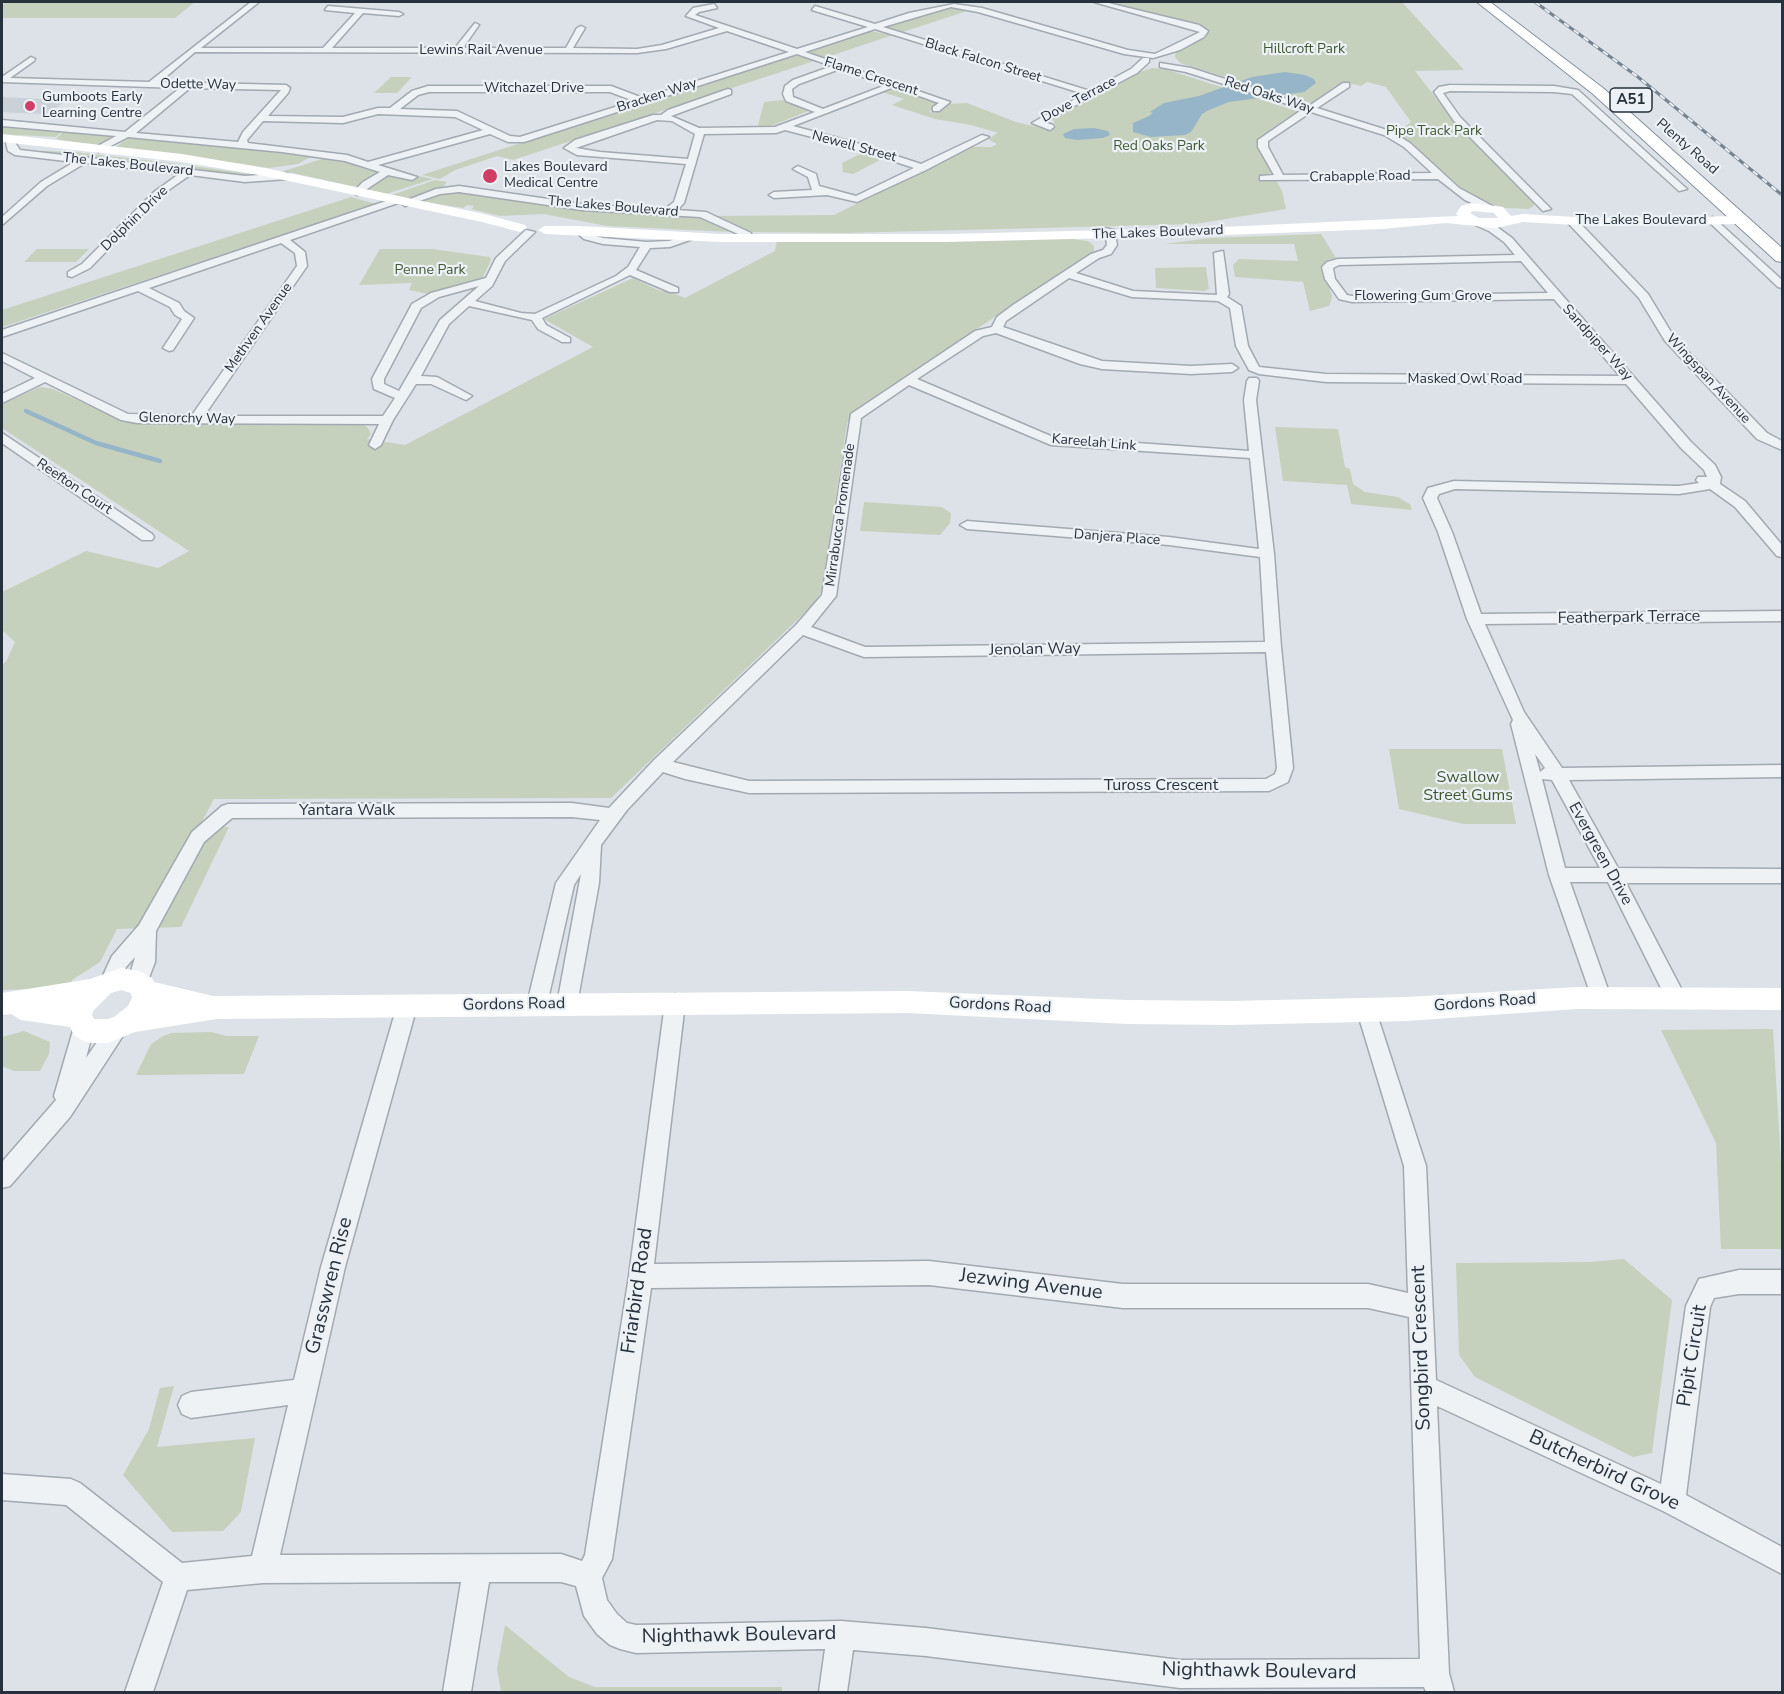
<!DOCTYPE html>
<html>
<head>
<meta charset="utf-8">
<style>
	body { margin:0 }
	#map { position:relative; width:1784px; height:1694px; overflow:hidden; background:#dce2e7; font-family:"Nunito Sans",sans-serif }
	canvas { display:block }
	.frame { position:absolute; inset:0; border:3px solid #26313d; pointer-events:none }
</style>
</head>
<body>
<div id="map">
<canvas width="1784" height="1694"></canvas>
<div class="frame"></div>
</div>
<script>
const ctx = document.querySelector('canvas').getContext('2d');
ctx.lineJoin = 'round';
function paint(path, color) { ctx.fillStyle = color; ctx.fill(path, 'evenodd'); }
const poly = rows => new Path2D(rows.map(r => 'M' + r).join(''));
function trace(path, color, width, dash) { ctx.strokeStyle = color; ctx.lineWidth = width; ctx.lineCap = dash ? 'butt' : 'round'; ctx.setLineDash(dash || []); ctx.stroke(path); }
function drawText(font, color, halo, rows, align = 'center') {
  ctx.font = font + ' "Nunito Sans",sans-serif'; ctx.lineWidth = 4.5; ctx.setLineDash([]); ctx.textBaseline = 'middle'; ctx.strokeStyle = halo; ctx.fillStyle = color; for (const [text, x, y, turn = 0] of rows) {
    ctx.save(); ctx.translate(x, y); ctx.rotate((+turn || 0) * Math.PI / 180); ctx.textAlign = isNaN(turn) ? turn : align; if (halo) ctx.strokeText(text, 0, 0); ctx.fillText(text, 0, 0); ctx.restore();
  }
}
paint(poly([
	[2,97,67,100,68,100,46,114,16,113,2,112]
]), '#cad1d9');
paint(poly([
	[7,2,195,2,175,18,2,18,2,5],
	[1102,2,1402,2,1464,70,1415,71,1449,115,1533,202,1534,206,1528,209,1505,208,1474,199,1410,143,1396,134,1411,122,1386,87,1367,82,1361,86,1344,82,1314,104,1180,63,1175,57,1176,52,1206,35,1206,30],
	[944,8,970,10,900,33,885,27],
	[869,31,893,35,824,58,809,52,810,50],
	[789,56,802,56,817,60,513,160,497,156,455,170,440,179,422,175],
	[1152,68,1165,69,1299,112,1263,135,1258,143,1272,172,1261,177,1263,180,1276,180,1282,191,1286,209,1195,224,844,233,752,232,744,230,716,216,834,215,971,147,992,147,997,144,988,139,998,133,971,125,935,119,892,105,904,99,882,92,891,89,903,90,899,91,938,102,929,112,935,113,949,104,967,103,1016,122,1050,130,1056,127,1052,117,1136,73],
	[391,77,412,77,397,93,374,93],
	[784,100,811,110,771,126,758,126,764,102],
	[2,124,10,124,64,129,56,137,19,135,14,137,2,135],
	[65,130,122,135,105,144,96,146,56,139],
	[131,136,256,147,312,156,298,164,269,168,116,147],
	[44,151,74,152,171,163,265,176,248,177,32,153],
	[862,153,880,160,853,174,843,172,842,163],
	[325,158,344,160,380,173,356,187,284,171],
	[387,166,419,176,433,179,386,194,370,190,367,188,390,174,408,180,415,177,390,169],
	[435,180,447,182,441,189,414,198,406,199,392,195],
	[457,191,564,207,700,216,732,232,607,226,544,214,500,216,471,209,474,206,467,205,463,208,418,201,443,192],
	[351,197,376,204,2,327,2,310],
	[1321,234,1336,258,1327,260,1322,267,1332,296,1331,301,1329,306,1310,311,1303,282,1235,277,1233,265,1239,259,1298,261,1294,244,1165,244,1210,238],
	[1065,238,1088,241,1094,246,1094,251,858,408,851,415,847,424,822,588,817,601,611,798,214,799,199,827,229,827,181,927,117,929,100,962,72,980,69,988,2,990,2,665,6,662,15,642,2,630,2,592,86,551,158,568,189,551,2,428,2,403,40,387,53,389,123,421,150,424,361,423,368,428,371,434,367,439,405,445,593,347,544,319,633,278,660,291,665,290,685,298,775,251,777,241],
	[37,249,89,249,76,262,24,262],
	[380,249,432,249,490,257,491,260,482,279,429,294,409,290,412,283,359,285],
	[1206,267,1209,289,1204,291,1156,288,1155,268],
	[1275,427,1338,429,1345,467,1350,469,1353,484,1365,492,1398,497,1410,504,1412,510,1351,504,1347,485,1283,481],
	[864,502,942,507,951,513,950,523,940,535,860,531],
	[1389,749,1502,749,1516,824,1463,824,1399,809],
	[1773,1029,1782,1180,1782,1249,1721,1249,1716,1143,1661,1030],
	[24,1031,50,1042,49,1054,40,1071,14,1071,2,1066,2,1037],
	[212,1032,226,1036,259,1036,244,1074,136,1075,151,1044,163,1036,171,1033],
	[1624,1259,1672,1300,1652,1453,1633,1457,1475,1377,1459,1355,1456,1263,1589,1262],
	[174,1386,157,1447,255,1438,241,1512,223,1531,172,1532,123,1475,149,1429,160,1388],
	[505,1625,569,1677,595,1687,782,1687,782,1692,501,1692,497,1669]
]), '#c5d1bd');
paint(poly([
	[1285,72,1305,75,1314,79,1316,83,1304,92,1229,102,1209,110,1202,114,1191,132,1185,135,1151,137,1133,132,1133,123,1149,116,1153,113,1150,112,1164,103,1199,96,1252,77],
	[1094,128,1108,131,1110,135,1103,138,1077,140,1065,138,1063,134,1074,129]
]), '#96b5c8');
trace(poly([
	[26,411,96,443,160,461]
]), '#96b5c8', 4.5);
const street = poly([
	[251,2,259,2,201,48,323,48,355,13,325,10,328,6,399,12,403,14,399,16,363,13,332,48,455,48,475,23,479,25,463,48,566,48,577,28,581,26,585,28,573,48,637,49,662,45,719,28,686,16,693,8,714,4,717,8,699,12,695,15,797,49,868,27,812,10,815,6,875,24,909,13,954,4,982,8,1128,50,1155,54,1200,32,1094,2,1104,2,1199,25,1208,31,1204,37,1180,50,1153,58,1124,54,978,12,951,7,883,27,1090,91,1131,69,1143,58,1149,58,1149,62,1137,73,1044,122,1053,125,1054,127,1050,130,1032,123,1084,94,875,29,805,52,950,102,939,111,933,111,933,107,939,103,894,87,793,126,860,144,921,164,982,135,989,137,926,170,857,202,827,195,774,198,769,195,774,192,812,190,808,177,793,169,798,166,816,174,819,186,856,196,914,168,854,148,785,130,776,133,704,134,684,203,677,210,706,212,751,233,751,237,747,238,700,217,582,210,459,192,440,194,405,206,400,203,436,189,459,186,582,204,665,209,674,202,686,164,577,155,564,148,575,140,653,115,661,115,668,110,728,89,731,90,731,94,671,116,699,128,775,127,815,112,786,101,783,94,785,86,793,80,832,66,797,54,524,142,508,142,490,134,378,165,417,177,412,180,388,175,358,195,355,194,355,190,363,182,380,172,345,161,282,152,128,137,99,152,94,149,96,147,116,136,2,126,2,120,125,132,180,88,2,82,2,77,31,57,35,59,34,61,10,78,149,82,251,2],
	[727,31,789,52,643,98,611,86,428,86,412,91,390,108,378,108,343,117,268,116,288,93,290,88,286,85,160,82,195,52,637,53,666,49,727,31],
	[840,69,886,85,823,109,793,97,792,89,799,84,840,69],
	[190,88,281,90,243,132,238,142,136,133,190,88],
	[429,92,610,92,634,101,520,137,510,136,457,111,400,109,418,95,429,92],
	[378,114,455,117,483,130,368,162,347,155,248,143,247,140,263,121,343,123,378,114],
	[657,120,672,121,695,134,688,159,600,152,576,148,657,120],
	[1160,63,1191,68,1309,106,1343,83,1349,83,1349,87,1317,108,1390,131,1410,143,1459,188,1496,208,1488,210,1465,200,1438,179,1260,180,1260,176,1274,175,1258,147,1258,140,1303,109,1186,72,1160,67,1160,63],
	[1311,112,1384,135,1404,147,1432,173,1283,175,1268,147,1268,141,1311,112],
	[1450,85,1554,86,1578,90,1687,189,1679,191,1572,94,1554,92,1450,91,1443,93,1460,117,1551,209,1543,211,1454,121,1434,92,1439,87,1450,85],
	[11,140,14,141,20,150,245,176,287,173,292,176,287,179,245,182,190,175,160,196,90,268,72,277,68,276,68,272,82,264,154,192,179,174,85,163,47,186,2,225,2,217,41,182,74,162,15,155,8,151,6,143,11,140],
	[395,198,400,201,398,203,290,240,305,252,307,266,204,416,383,416,395,398,374,389,372,379,412,304,431,293,486,278,496,258,526,230,535,232,505,261,492,286,475,301,521,313,535,314,616,276,628,267,640,247,603,244,584,239,576,232,576,228,584,228,592,235,603,238,647,242,669,241,693,234,698,237,670,247,650,248,636,270,678,288,678,292,670,292,630,275,542,318,546,325,570,338,570,342,562,342,538,329,532,320,469,306,449,324,421,376,437,377,472,396,466,400,431,384,416,384,393,420,381,445,375,449,369,445,379,424,137,423,121,420,45,382,2,403,2,394,35,378,2,361,2,353,128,414,192,415,297,266,295,253,281,243,149,288,179,303,184,311,194,318,173,350,169,351,163,348,182,319,175,315,170,307,138,291,2,337,2,330,395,198],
	[479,286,440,320,399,391,384,384,384,379,421,308,439,297,479,286],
	[1713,217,1782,280,1782,288,1778,287,1709,222,1709,218,1713,217],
	[1477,219,1497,227,1512,238,1691,442,1715,465,1721,477,1720,484,1745,501,1782,545,1782,557,1777,556,1735,507,1710,489,1679,494,1455,489,1439,494,1437,498,1452,532,1481,614,1782,611,1782,621,1485,624,1524,712,1562,768,1782,765,1782,777,1569,780,1618,868,1782,869,1782,883,1626,883,1686,998,1683,1004,1676,1007,1669,1004,1608,882,1570,882,1611,998,1608,1004,1601,1007,1594,1004,1549,875,1511,724,1513,720,1467,619,1438,532,1423,498,1428,488,1454,481,1679,486,1699,483,1696,480,1698,477,1707,477,1704,470,1681,448,1626,384,1326,382,1259,374,1249,370,1236,346,1230,308,1218,301,1132,297,1069,278,1006,321,1003,327,1102,361,1191,366,1232,364,1238,368,1232,372,1191,374,1102,369,1080,364,996,333,983,336,917,379,1053,437,1249,451,1244,400,1247,381,1249,378,1257,378,1259,381,1256,400,1274,554,1281,647,1293,768,1288,782,1269,791,749,793,685,779,663,772,627,810,601,845,599,883,577,1004,574,1010,567,1013,560,1010,557,1004,581,874,574,885,547,1004,544,1010,537,1013,530,1010,527,1004,556,883,600,820,572,817,232,818,204,842,156,931,155,962,145,988,138,990,131,988,128,982,135,957,126,967,117,988,110,990,103,988,100,982,112,956,139,925,192,832,222,806,228,804,572,803,609,808,654,760,796,625,822,595,851,414,975,331,992,327,997,317,1013,305,1091,254,1103,250,1107,245,1105,228,1114,230,1117,245,1111,254,1099,258,1076,273,1133,291,1217,295,1214,253,1223,251,1229,294,1227,297,1241,306,1248,346,1259,367,1326,374,1620,376,1554,299,1352,302,1339,299,1325,279,1322,267,1327,262,1338,259,1515,255,1504,242,1489,231,1473,224,1473,220,1477,219],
	[1521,261,1548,293,1352,296,1347,295,1335,279,1333,268,1339,265,1521,261],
	[909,385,1051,445,1250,458,1259,549,1169,537,967,521,960,525,967,529,1169,545,1260,557,1265,642,865,647,811,627,836,596,861,418,909,385],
	[803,635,864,657,1266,652,1277,768,1275,774,1266,779,749,781,673,762,803,635],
	[1535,754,1545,768,1540,772,1535,754],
	[1542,779,1552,780,1600,868,1565,868,1542,779],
	[1568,219,1576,219,1648,294,1674,337,1767,433,1782,441,1782,450,1757,439,1665,341,1639,298,1568,223,1568,219],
	[2,433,152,534,154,537,152,540,142,540,2,443,2,433],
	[675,994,682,997,685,1003,654,1264,929,1261,1123,1284,1368,1284,1408,1293,1404,1166,1357,1011,1360,1005,1367,1002,1374,1005,1426,1166,1436,1380,1661,1484,1686,1306,1699,1279,1739,1270,1782,1270,1782,1294,1739,1294,1714,1298,1710,1307,1686,1495,1782,1547,1782,1574,1663,1511,1437,1406,1449,1673,1454,1692,1426,1692,1424,1687,1180,1688,926,1656,853,1650,847,1692,819,1692,825,1649,636,1653,620,1649,610,1645,597,1634,584,1616,576,1586,561,1582,489,1582,471,1692,443,1692,461,1582,263,1583,187,1590,153,1692,125,1692,163,1582,66,1505,2,1500,2,1474,71,1479,80,1483,182,1563,252,1556,288,1405,191,1418,182,1414,178,1405,182,1396,191,1392,294,1380,321,1267,397,1006,400,1000,407,997,414,1000,417,1006,345,1267,280,1555,561,1554,582,1561,585,1555,629,1276,665,1003,668,997,675,994],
	[929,1285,1123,1308,1368,1308,1409,1317,1420,1659,1180,1660,926,1628,841,1621,636,1625,627,1623,617,1614,607,1600,602,1578,612,1559,651,1288,929,1285],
	[84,1018,91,1021,94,1027,86,1058,111,1022,118,1019,125,1022,128,1028,70,1117,10,1186,2,1188,2,1162,56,1100,54,1096,74,1027,77,1021,84,1018]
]);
const highway = poly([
	[1477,2,1490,2,1603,88,1782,248,1782,262,1776,261,1593,94,1477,2]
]);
trace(street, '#a2a9b1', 3);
trace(highway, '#84919e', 2);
paint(street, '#eff2f5');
paint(poly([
	[2,134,182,154,265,168,484,214,525,225,527,228,520,232,482,222,265,176,182,162,2,142,2,134],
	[1471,203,1503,207,1511,216,1523,214,1592,218,1742,216,1749,220,1742,224,1592,226,1523,222,1496,228,1446,223,1382,229,1199,236,945,242,721,242,545,234,538,230,545,226,580,226,721,234,945,234,1199,228,1458,216,1456,214,1461,206,1471,203],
	[1473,211,1494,213,1498,218,1479,218,1470,213,1473,211],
	[121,968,139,971,152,978,154,982,213,996,907,991,1127,1000,1230,1001,1407,997,1577,987,1782,988,1782,1010,1577,1009,1407,1021,1230,1025,1127,1024,907,1013,217,1019,135,1032,108,1043,90,1043,80,1039,74,1035,70,1027,21,1020,11,1014,2,1015,2,993,90,979,121,968],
	[121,990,131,993,132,998,128,1006,114,1017,108,1019,94,1019,92,1015,94,1010,111,993,121,990]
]), '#fff');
paint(highway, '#fff');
const rail = poly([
	[1535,2,1638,77,1782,195]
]);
trace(rail, '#768391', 3);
trace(rail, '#ecf1f5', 2, [6]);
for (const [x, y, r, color] of [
	[30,106,6,"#d03d66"],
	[490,176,8,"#d03d66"]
]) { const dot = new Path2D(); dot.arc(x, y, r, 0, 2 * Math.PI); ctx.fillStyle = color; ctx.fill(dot); trace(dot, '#ecf1f5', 2); }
drawText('14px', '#3f5933', '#ecf1f5', [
	["Hillcroft Park",1304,50],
	["Pipe Track Park",1434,132],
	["Red Oaks Park",1159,147],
	["Penne Park",430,271]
]);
drawText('14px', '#26313d', '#ecf1f5', [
	["Lewins Rail Avenue",481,51],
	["Black Falcon Street",983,61,17],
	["Flame Crescent",871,77,18],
	["Odette Way",198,85,1],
	["Witchazel Drive",534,89],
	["Bracken Way",657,96,-18],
	["Red Oaks Way",1269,96,18],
	["Dove Terrace",1079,100,-28],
	["Newell Street",854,147,15],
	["Plenty Road",1687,147,41],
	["The Lakes Boulevard",128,165,6],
	["Crabapple Road",1360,177,-1],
	["The Lakes Boulevard",613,207,5],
	["Dolphin Drive",135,219,-44],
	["The Lakes Boulevard",1641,221],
	["The Lakes Boulevard",1158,233,-2],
	["Flowering Gum Grove",1423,297],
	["Methven Avenue",259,328,-55],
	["Sandpiper Way",1597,343,48],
	["Wingspan Avenue",1708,379,47],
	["Masked Owl Road",1465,380],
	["Glenorchy Way",187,419,1],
	["Kareelah Link",1094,443,5],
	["Reefton Court",74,487,34],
	["Mirrabucca Promenade",841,515,-82],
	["Danjera Place",1117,538,4]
]);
drawText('14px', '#26313d', '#ecf1f5', [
	["Gumboots Early",42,98],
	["Learning Centre",42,114],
	["Lakes Boulevard",504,168],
	["Medical Centre",504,184]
], 'left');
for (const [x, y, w] of [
	[1631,100,42]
]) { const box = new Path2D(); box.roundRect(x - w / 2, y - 12, w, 24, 4.5); ctx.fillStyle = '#ecf1f5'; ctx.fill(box); trace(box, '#26313d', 1.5); }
drawText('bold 15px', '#26313d', null, [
	["A51",1631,100]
]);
drawText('16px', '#26313d', '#ecf1f5', [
	["Featherpark Terrace",1629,618,-1],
	["Jenolan Way",1035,650,-1],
	["Tuross Crescent",1161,786],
	["Yantara Walk",347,811],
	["Evergreen Drive",1600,854,61],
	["Gordons Road",1485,1003,-4],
	["Gordons Road",514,1005,-1],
	["Gordons Road",1000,1006,3]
]);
drawText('16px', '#3f5933', '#ecf1f5', [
	["Swallow",1468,778],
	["Street Gums",1468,796]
]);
drawText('20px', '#26313d', '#ecf1f5', [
	["Jezwing Avenue",1031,1285,7],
	["Grasswren Rise",330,1286,-76],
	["Friarbird Road",638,1291,-82],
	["Songbird Crescent",1422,1348,-92],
	["Pipit Circuit",1693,1356,-81],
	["Butcherbird Grove",1604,1471,25],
	["Nighthawk Boulevard",739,1636,-1],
	["Nighthawk Boulevard",1259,1672,1]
]);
</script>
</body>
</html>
